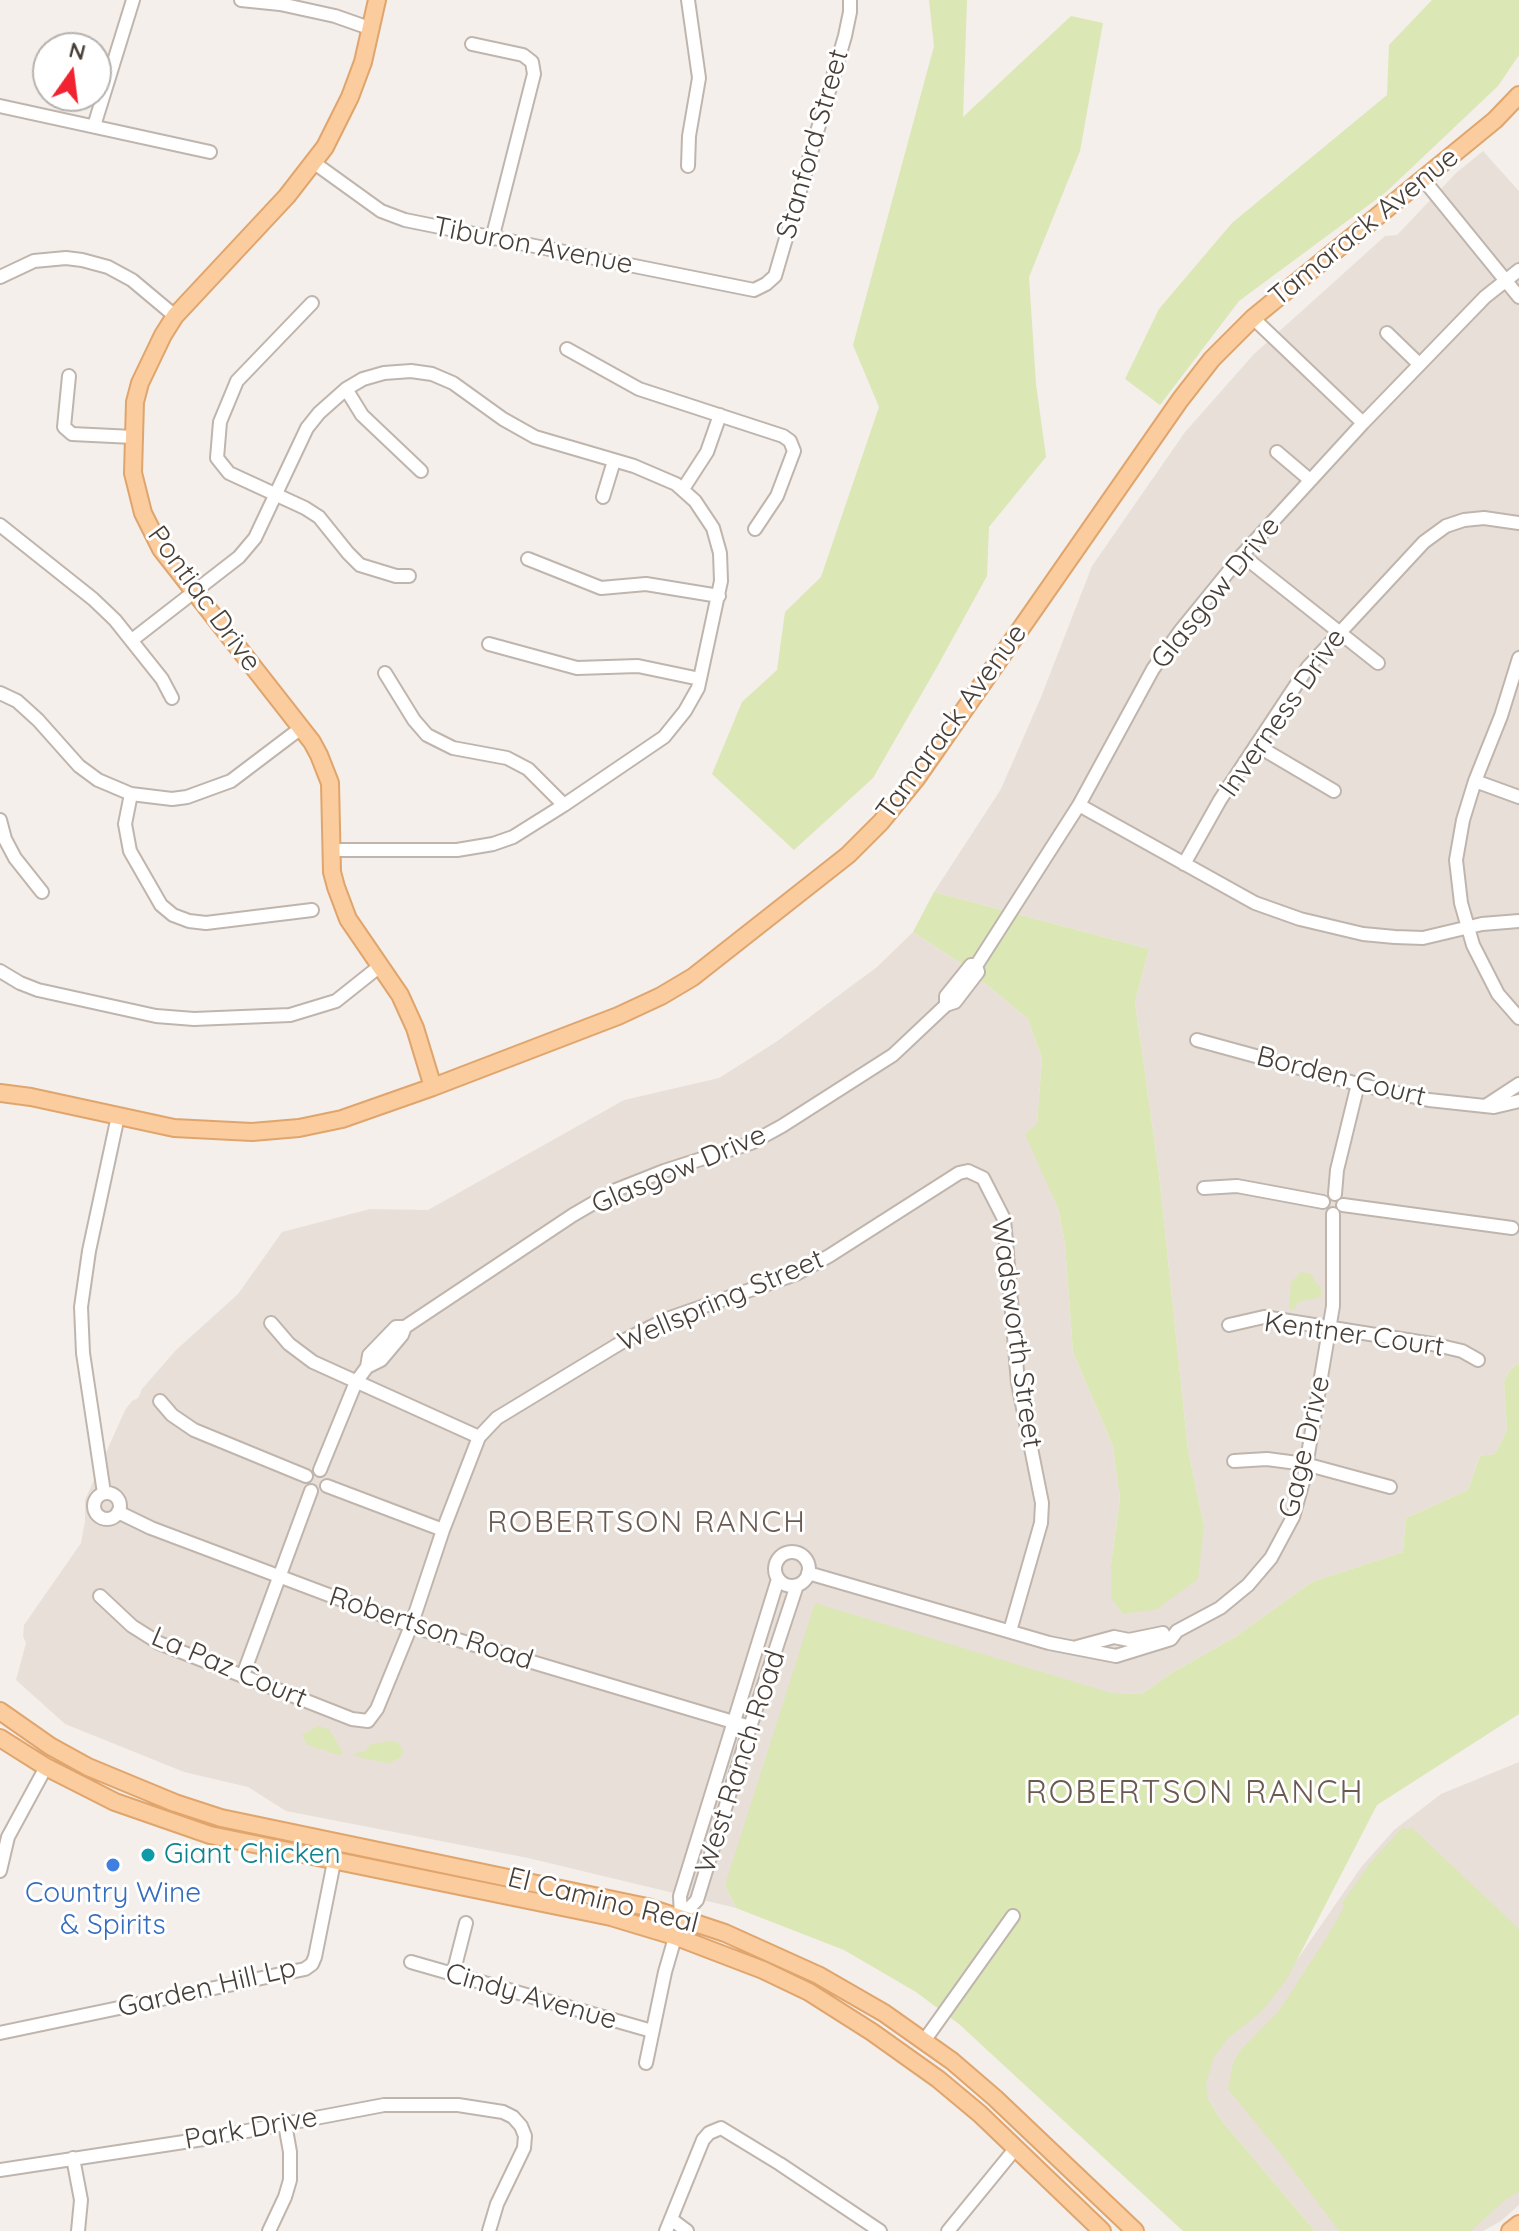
<!DOCTYPE html>
<html>
<head>
<meta charset="utf-8">
<style>
	body { margin:0 }
	#map { position:relative; width:1519px; height:2231px; overflow:hidden; background:#f4efea; font-family:Quicksand,sans-serif }
	canvas { display:block }
	.north { position:absolute; left:32px; top:32px; width:80px; height:80px; box-sizing:border-box; background:#fff; border:2px solid #b6b2af; border-radius:50%; rotate:14deg; font-size:22px; font-weight:700; line-height:32px; text-align:center; color:#483f38 }
	.north::after { content:''; display:block; margin:auto; width:28px; height:36px; background:#f22331; clip-path:polygon(50% 0,100% 100%,50% 72%,0 100%) }
</style>
</head>
<body>
<div id="map">
<canvas width="1519" height="2231"></canvas>
<div class="north">N</div>
</div>
<script>
const ctx = document.querySelector('canvas').getContext('2d');
ctx.lineJoin = 'round';
function paint(path, color) { ctx.fillStyle = color; ctx.fill(path, 'evenodd'); }
const poly = rows => new Path2D(rows.map(r => 'M' + r).join(''));
function trace(path, color, width, dash) { ctx.strokeStyle = color; ctx.lineWidth = width; ctx.lineCap = dash ? 'butt' : 'round'; ctx.setLineDash(dash || []); ctx.stroke(path); }
function drawText(font, color, halo, rows, align = 'center') {
  ctx.font = font + ' Quicksand,sans-serif'; ctx.lineWidth = 6; ctx.setLineDash([]); ctx.textBaseline = 'middle'; ctx.strokeStyle = halo; ctx.fillStyle = color; for (const [text, x, y, turn = 0] of rows) {
    ctx.save(); ctx.translate(x, y); ctx.rotate((+turn || 0) * Math.PI / 180); ctx.textAlign = isNaN(turn) ? turn : align; if (halo) ctx.strokeText(text, 0, 0); ctx.fillText(text, 0, 0); ctx.restore();
  }
}
paint(poly([
	[1483,151,1519,191,1519,1363,1510,1370,1504,1382,1507,1430,1495,1454,1480,1456,1468,1490,1406,1518,1403,1552,1312,1582,1232,1639,1173,1672,1142,1694,1111,1693,725,1885,736,1908,528,1858,286,1811,248,1787,184,1772,65,1724,16,1680,26,1643,23,1636,24,1625,81,1543,85,1521,85,1500,125,1410,132,1401,138,1398,142,1389,175,1351,238,1294,282,1232,370,1209,428,1210,624,1100,719,1078,776,1042,877,967,913,932,962,964,1028,1019,1042,1058,1037,1124,1047,1181,1058,1208,1065,1243,1073,1352,1113,1446,1120,1499,1111,1564,1204,1526,1188,1450,1159,1174,1135,1002,1149,949,934,892,1001,789,1041,697,1092,566,1185,432,1254,354,1385,236,1397,235,1456,173],
	[1519,1762,1519,2205,1501,2221,1483,2231,1315,2231,1221,2120,1208,2099,1204,2083,1212,2054,1283,1980,1362,1866,1394,1830,1441,1794]
]), '#e8e0d8');
paint(poly([
	[929,0,967,0,963,117,1071,16,1103,23,1080,151,1029,277,1036,384,1046,457,989,527,987,576,937,667,873,778,794,850,712,774,742,702,777,670,785,612,821,577,879,407,853,345,934,46],
	[1432,0,1519,0,1519,55,1498,86,1385,193,1239,301,1160,405,1125,379,1159,309,1232,223,1387,95,1389,45],
	[934,892,1149,949,1135,1002,1159,1174,1188,1450,1204,1526,1198,1579,1157,1609,1123,1614,1111,1598,1111,1564,1120,1499,1113,1446,1073,1352,1065,1243,1058,1208,1025,1134,1037,1124,1042,1058,1028,1019,962,964,913,932],
	[1301,1272,1312,1274,1315,1282,1321,1287,1321,1297,1297,1302,1296,1310,1289,1309,1291,1282],
	[1519,1363,1519,1714,1377,1805,1287,1979,1261,2012,1229,2037,1214,2057,1206,2084,1208,2099,1221,2120,1315,2231,1183,2231,959,2024,916,1992,844,1950,736,1908,725,1885,815,1603,1111,1693,1142,1694,1173,1672,1232,1639,1312,1582,1403,1552,1406,1518,1468,1490,1480,1456,1495,1454,1507,1430,1504,1382,1510,1370],
	[318,1726,329,1729,343,1753,339,1755,328,1752,326,1749,317,1749,311,1745,308,1746,302,1735],
	[393,1741,399,1743,404,1752,398,1759,389,1763,362,1758,352,1754,365,1751,371,1744],
	[1403,1827,1407,1830,1411,1827,1519,1929,1519,2192,1506,2199,1471,2231,1339,2231,1285,2159,1228,2089,1233,2063,1240,2051,1279,2011,1327,1937,1344,1907,1342,1903,1371,1862]
]), '#dbe7b5');
const minor = poly([
	[241,0,280,4,335,16,372,29],
	[472,44,523,55,532,62,534,74,492,239],
	[0,106,210,152],
	[94,126,133,0],
	[313,162,381,211,405,220,754,290,766,284,775,276,845,36,850,12,850,0],
	[688,166,689,136,699,78,688,0],
	[1423,179,1519,297],
	[0,277,34,261,66,258,82,260,108,267,132,280,175,316],
	[312,303,237,381,220,422,217,458,229,473,305,508,319,517,348,553,360,565,396,576,409,576],
	[1253,318,1363,423],
	[1387,333,1419,364],
	[567,349,639,389,783,436,790,441,794,451,777,496,755,529],
	[69,376,64,427,72,434,133,437],
	[346,389,362,415,421,471],
	[1277,452,1310,480],
	[683,489,707,452,720,415],
	[603,497,614,461],
	[0,525,93,599,115,620,162,679,172,698],
	[1242,555,1378,663],
	[528,559,601,588,646,584,719,596],
	[132,640,239,557,255,538,307,428,319,413,346,389,363,379,384,373,411,371,432,374,453,383,503,419,535,437,634,466,676,484,695,501,713,528,720,553,721,581,698,688,685,711,664,737,564,805,513,837,493,844,457,850,332,850],
	[489,644,577,668,638,666,700,679],
	[1519,658,1501,716,1475,781,1463,820,1456,860,1461,903,1473,945,1498,994,1519,1018],
	[385,673,414,720,427,735,453,748,507,758,528,769,564,805],
	[0,693,17,701,38,720,79,766,98,780,131,794,172,799,187,797,231,781,301,728],
	[1256,745,1334,791],
	[1475,781,1519,797],
	[131,794,125,824,130,851,161,905,173,915,189,921,206,923,312,910],
	[1079,805,1255,903,1300,919,1363,934,1395,937,1423,938,1482,924,1519,921],
	[0,820,5,839,15,858,42,892],
	[1184,864,1220,800,1308,667,1424,542,1446,526,1464,520,1484,518,1519,523],
	[0,971,20,983,38,990,156,1016,194,1019,290,1015,336,1001,380,966],
	[946,1005,946,996,971,965,976,966],
	[1197,1040,1358,1084,1429,1100,1494,1107,1519,1101],
	[1487,1105,1519,1084],
	[1204,1188,1237,1186,1323,1202],
	[1335,1194,1337,1170,1358,1084],
	[1343,1205,1512,1228],
	[271,1323,289,1344,313,1362,479,1437],
	[1229,1325,1264,1317,1432,1344,1462,1351,1478,1360],
	[367,1367,369,1355,396,1327,405,1327,573,1215,616,1190,664,1171,751,1143,782,1126,893,1055,946,1005,955,1002,978,972,976,966,1079,805,1153,669,1181,630,1242,555,1363,423,1485,297,1519,270],
	[160,1401,172,1415,194,1430,306,1476],
	[1234,1461,1267,1459,1305,1464,1390,1487],
	[320,1470,356,1382,367,1367,381,1360,402,1335,405,1327],
	[327,1486,443,1530],
	[104,1493,83,1353,81,1307,89,1251,118,1116],
	'94 1506a13 13 0 1 1 26 0a13 13 0 1 1-26 0Z',
	[118,1512,151,1528,411,1626,750,1727],
	'775 1569a17 17 0 1 1 34 0a17 17 0 1 1-34 0Z',
	[808,1573,1049,1643,1116,1656,1171,1639,1177,1631,1220,1608,1248,1585,1271,1558,1293,1517,1304,1478,1333,1306,1333,1214],
	[100,1596,132,1626,159,1643,352,1719,368,1721,377,1709,411,1626,443,1530,479,1437,497,1418,627,1339,667,1319,796,1274,829,1256,959,1173,968,1171,983,1178,1004,1219,1018,1383,1042,1503,1041,1523,1010,1631],
	[1077,1647,1114,1637,1129,1640,1163,1633],
	[243,1675,311,1491],
	[0,1871,8,1837,46,1767],
	[681,1917,697,1900,750,1727,797,1585],
	[411,1962,652,2031],
	[453,1974,466,1923],
	[0,2033,305,1969,312,1964,315,1957,334,1862],
	[924,2041,1013,1916],
	[646,2063,665,1972,681,1917,680,1896,778,1579],
	[73,2158,81,2200,78,2231],
	[0,2170,210,2138,384,2105,458,2105,503,2112,513,2117,521,2126,525,2136,524,2148,497,2204,489,2231],
	[671,2219,687,2231],
	[269,2231,285,2197,290,2180,290,2152,285,2124],
	[666,2231,703,2140,709,2133,721,2128,780,2164,880,2231],
	[948,2231,1015,2149]
]);
const major = poly([
	[377,0,363,62,350,97,325,147,287,196,175,316,163,335,140,383,135,402,133,473,143,513,161,549,312,742,319,755,330,783,332,872,336,887,348,919,400,995,415,1028,433,1087],
	[0,1093,31,1097,174,1128,252,1132,299,1128,342,1119,433,1087,618,1016,661,996,693,977,848,855,881,822,916,779,1180,400,1212,359,1253,318,1495,120,1519,95],
	[0,1711,50,1746,88,1767,175,1803,221,1818,647,1907,725,1933,818,1975,884,2013,952,2061,995,2098,1135,2231],
	[0,1738,46,1767,115,1802,210,1835,611,1917,674,1936,763,1970,809,1992,872,2032,938,2079,980,2114,1102,2231],
	[1510,2231,1519,2224]
]);
trace(minor, '#c0b5ad', 16);
trace(major, '#e0a56d', 20);
trace(minor, '#fff', 12);
trace(major, '#fbcc9d', 16);
for (const [x, y, r, color] of [
	[148,1855,8,"#0f9aa8"],
	[113,1865,8,"#3f7fe0"]
]) { const dot = new Path2D(); dot.arc(x, y, r, 0, 2 * Math.PI); ctx.fillStyle = color; ctx.fill(dot); trace(dot, '#fff', 3); }
drawText('28px', '#483f38', '#fff', [
	["Stanford Street",813,144,-74],
	["Tamarack Avenue",1364,227,-39],
	["Tiburon Avenue",533,246,11],
	["Glasgow Drive",1216,593,-51],
	["Pontiac Drive",204,599,54],
	["Inverness Drive",1283,713,-55],
	["Tamarack Avenue",952,722,-54],
	["Borden Court",1341,1077,14],
	["Glasgow Drive",679,1170,-23],
	["Wellspring Street",721,1301,-23],
	["Wadsworth Street",1016,1333,82],
	["Kentner Court",1354,1335,8],
	["Gage Drive",1305,1447,-77],
	["Robertson Road",431,1629,18],
	["La Paz Court",229,1668,23],
	["West Ranch Road",741,1762,-72],
	["El Camino Real",603,1901,14],
	["Garden Hill Lp",207,1988,-13],
	["Cindy Avenue",531,1997,16],
	["Park Drive",251,2129,-10]
]);
drawText('28px', '#0d838f', '#fff', [
	["Giant Chicken",164,1855]
], 'left');
drawText('28px', '#366cbe', '#fff', [
	["Country Wine",113,1894],
	["& Spirits",113,1926]
]);
ctx.letterSpacing = '2px';
drawText('30px', '#6b5a50', '#fff', [
	["ROBERTSON RANCH",647,1523]
]);
ctx.letterSpacing = '0px';
ctx.letterSpacing = '2px';
drawText('32px', '#6b5a50', '#fff', [
	["ROBERTSON RANCH",1195,1793]
]);
ctx.letterSpacing = '0px';
</script>
</body>
</html>
